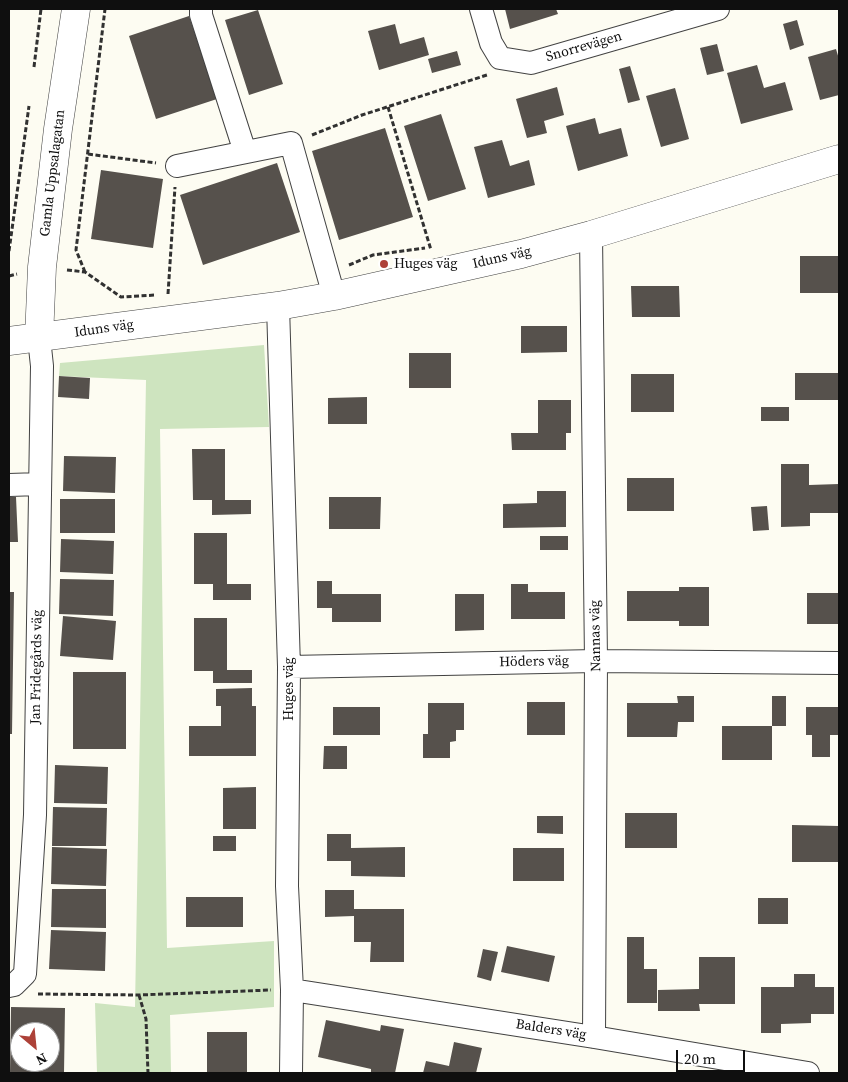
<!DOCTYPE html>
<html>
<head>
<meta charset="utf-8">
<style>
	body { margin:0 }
	#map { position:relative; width:848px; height:1082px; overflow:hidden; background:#fdfcf2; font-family:"Source Serif 4",serif }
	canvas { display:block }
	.frame { position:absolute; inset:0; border:10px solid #0f0f0f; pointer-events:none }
	.north { position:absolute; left:10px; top:1022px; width:50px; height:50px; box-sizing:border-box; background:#fff; border:1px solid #9f9f9f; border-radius:50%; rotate:152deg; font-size:14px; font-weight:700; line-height:20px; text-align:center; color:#0f0f0f }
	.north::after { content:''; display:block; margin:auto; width:18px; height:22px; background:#ad4138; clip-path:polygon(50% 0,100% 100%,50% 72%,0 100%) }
	.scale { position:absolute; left:676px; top:1050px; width:69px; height:22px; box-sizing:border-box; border:2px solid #0f0f0f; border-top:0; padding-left:6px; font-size:15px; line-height:18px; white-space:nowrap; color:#0f0f0f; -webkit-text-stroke:4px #fff; paint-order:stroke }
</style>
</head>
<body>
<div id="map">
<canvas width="848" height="1082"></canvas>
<div class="frame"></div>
<div class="north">N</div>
<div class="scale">20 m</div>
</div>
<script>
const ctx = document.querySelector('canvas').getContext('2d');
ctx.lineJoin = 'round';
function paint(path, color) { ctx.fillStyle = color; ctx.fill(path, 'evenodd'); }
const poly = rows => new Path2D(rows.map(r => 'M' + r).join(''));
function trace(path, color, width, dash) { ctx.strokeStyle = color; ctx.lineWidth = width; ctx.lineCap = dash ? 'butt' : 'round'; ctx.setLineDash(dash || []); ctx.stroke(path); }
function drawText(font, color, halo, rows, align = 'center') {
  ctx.font = font + ' "Source Serif 4",serif'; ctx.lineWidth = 5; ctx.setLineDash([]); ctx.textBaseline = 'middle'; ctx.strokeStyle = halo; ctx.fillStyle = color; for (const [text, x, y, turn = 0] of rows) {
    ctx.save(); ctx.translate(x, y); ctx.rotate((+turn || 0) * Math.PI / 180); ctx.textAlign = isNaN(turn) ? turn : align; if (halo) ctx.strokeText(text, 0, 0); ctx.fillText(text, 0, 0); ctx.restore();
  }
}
paint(poly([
	[264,345,269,427,160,429,167,948,274,941,274,1007,170,1015,171,1073,97,1073,95,1003,135,1007,146,380,59,376,60,363]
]), '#cee4bf');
paint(poly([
	[505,9,556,9,558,14,510,29],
	[258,10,283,84,249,95,225,20],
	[189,16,217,99,156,119,129,36],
	[797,20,804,45,790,50,783,24],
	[395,24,400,44,424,37,429,55,379,70,368,31],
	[717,44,724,71,707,75,700,48],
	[836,49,839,59,839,95,820,100,808,57],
	[457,51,461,65,432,73,428,59],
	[757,65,764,88,785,82,793,110,741,124,727,73],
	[630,66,640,100,628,103,619,69],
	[557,87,564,115,544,121,547,133,527,138,516,99],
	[675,88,689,139,661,147,646,96],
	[441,114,466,189,428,201,404,126],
	[595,118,599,134,621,128,628,156,578,171,566,126],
	[385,128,413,217,339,240,312,151],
	[502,140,510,166,529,160,535,185,488,198,474,147],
	[277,163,300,232,203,265,180,195],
	[101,170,163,179,153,248,91,239],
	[800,256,839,256,839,293,800,293],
	[631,286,679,286,680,317,632,317],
	[521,326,567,326,567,352,521,353],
	[409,353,451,353,451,388,409,388],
	[795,373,839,373,839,400,795,400],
	[631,374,674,374,674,412,631,412],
	[59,376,90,378,89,399,58,397],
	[367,397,367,424,328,424,328,398],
	[538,400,571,400,571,433,566,433,566,450,512,450,511,433,538,433],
	[761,407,789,407,789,421,761,421],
	[192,449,225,449,225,500,251,500,251,514,212,515,212,500,193,500],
	[64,456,116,457,115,493,63,491],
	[781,464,809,464,809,485,839,484,839,513,810,513,810,526,781,527],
	[627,478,674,478,674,511,627,511],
	[537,491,566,491,566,527,503,528,503,504,537,503],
	[9,497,16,497,18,542,9,542],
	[329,497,381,497,380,529,329,529],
	[60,499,115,499,115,533,60,533],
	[767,506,769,530,753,531,751,507],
	[194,533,227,533,227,584,251,584,251,600,213,600,213,584,194,584],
	[540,536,568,536,568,550,540,550],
	[61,539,114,541,113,574,60,572],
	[60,579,114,580,113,616,59,614],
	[317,581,332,581,332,594,381,594,381,622,332,622,332,608,317,608],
	[511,584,528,584,528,592,565,592,565,619,511,619],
	[679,587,709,587,709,626,679,626,679,621,627,621,627,591,679,591],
	[9,592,14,592,12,734,9,734],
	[807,593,839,593,839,624,807,624],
	[455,594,484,594,484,630,455,631],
	[63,616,116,621,113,660,60,656],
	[194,618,227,618,227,670,252,670,252,683,213,683,213,671,194,671],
	[73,672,126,672,126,749,73,749],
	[252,688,252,706,256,706,256,756,189,756,189,726,221,726,221,706,216,706,216,689],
	[677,696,694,696,694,722,678,722,677,737,627,737,627,703,678,703],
	[772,696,786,696,786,726,772,726],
	[527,702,565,702,565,735,527,735],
	[428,703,464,703,464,730,456,730,456,741,450,742,450,758,423,758,423,734,428,734],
	[333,707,380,707,380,735,333,735],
	[806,707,839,707,839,735,830,735,830,757,812,757,812,735,806,735],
	[722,726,772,726,772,760,722,760],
	[324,746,347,746,347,769,323,769],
	[55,765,108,767,107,804,54,803],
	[256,787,256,829,223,829,223,788],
	[53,807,107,808,106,846,52,846],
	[625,813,677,813,677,848,625,848],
	[537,816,563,816,563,834,537,833],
	[792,825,839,826,839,862,792,862],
	[327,834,351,834,351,848,405,847,405,877,351,876,351,861,327,861],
	[213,836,236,836,236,851,213,851],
	[52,847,107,849,106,886,51,884],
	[513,848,564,848,564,881,513,881],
	[52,889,106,889,106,928,51,927],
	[325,890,354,890,354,909,404,909,404,962,370,962,371,942,354,942,354,916,325,917],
	[186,897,243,897,243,927,186,927],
	[758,898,788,898,788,924,758,924],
	[51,930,106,932,105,971,49,969],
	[627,937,644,937,644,969,657,969,657,1003,627,1003],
	[507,946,555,956,549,982,501,972],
	[483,949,498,952,491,981,477,977],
	[699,957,735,957,735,1004,699,1004,700,1011,658,1011,658,990,699,989],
	[794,974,815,974,815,987,834,987,834,1014,811,1014,811,1023,781,1024,781,1033,761,1033,761,987,794,987],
	[11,1007,65,1008,64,1073,10,1073],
	[20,1032,50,1032,50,1062,20,1062],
	[326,1020,380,1031,381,1025,404,1029,395,1073,371,1073,371,1069,318,1057],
	[207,1032,247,1032,247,1073,207,1073],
	[454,1042,482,1048,476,1073,423,1073,426,1061,449,1066]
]), '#56514c');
const minor = poly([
	[201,9,201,15,245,152],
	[481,9,491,43,500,58,531,63,718,9],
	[177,166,291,143,334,296],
	[591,235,596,661,594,1037],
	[278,306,289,667,287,886,292,990,291,1073],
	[9,485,40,484],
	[289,667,596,661,839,663],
	[9,986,14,985,25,974,35,815,42,366,39,338],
	[292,990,594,1037,808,1073]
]);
const tertiary = poly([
	[39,338,42,267,58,129,76,9],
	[9,341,278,306,334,296,521,254,591,235,839,159]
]);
trace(minor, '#424242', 24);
trace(tertiary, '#424242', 29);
trace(poly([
	[34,67,41,9],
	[388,107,431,250],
	[312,135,362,115,487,75],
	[88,154,156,163],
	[9,251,29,106],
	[349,265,373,255,425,248],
	[67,270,85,272,121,297,156,295],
	[85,272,76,250,105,9],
	[9,276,17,274],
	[168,294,175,187],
	[38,994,139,995,271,990],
	[139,995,146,1019,148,1073]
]), '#313131', 3, [5, 2.5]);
trace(minor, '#fff', 22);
trace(tertiary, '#fff', 28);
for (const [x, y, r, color] of [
	[384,264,5,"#ad4138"]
]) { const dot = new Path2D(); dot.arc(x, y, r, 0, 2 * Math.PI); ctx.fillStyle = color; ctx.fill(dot); trace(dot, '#fff', 2); }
drawText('14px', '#0f0f0f', '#fff', [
	["Snorrevägen",584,47,-16],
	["Gamla Uppsalagatan",53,173,-83],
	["Iduns väg",502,258,-13],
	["Iduns väg",104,329,-8],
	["Nannas väg",596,636,-91],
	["Höders väg",534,662,-1],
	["Jan Fridegårds väg",37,667,-89],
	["Huges väg",289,689,-90],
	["Balders väg",551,1030,9]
]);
drawText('14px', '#0f0f0f', '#fff', [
	["Huges väg",394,264]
], 'left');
</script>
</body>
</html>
